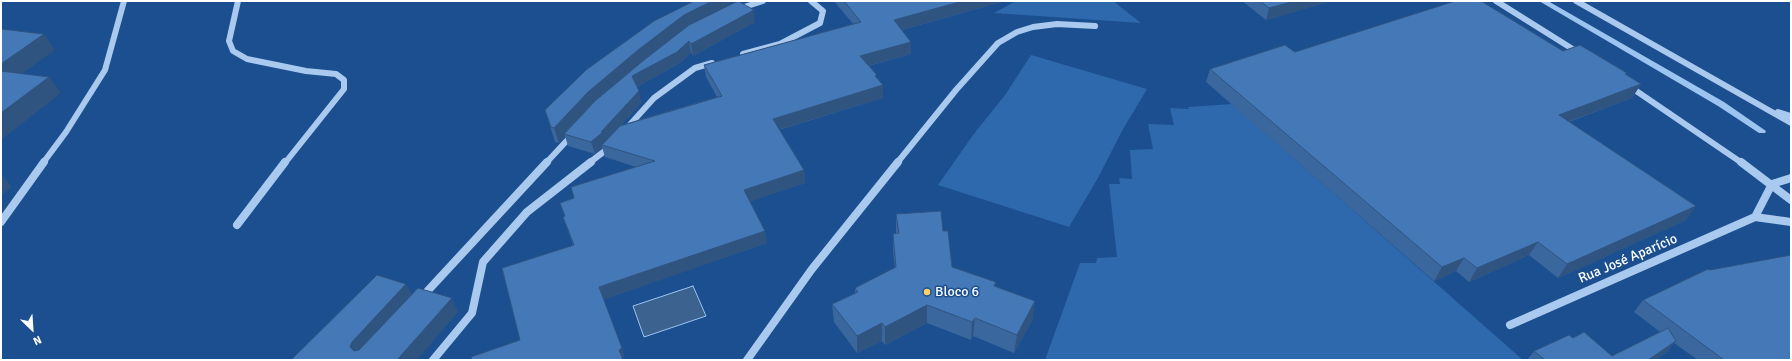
<!DOCTYPE html>
<html>
<head>
<meta charset="utf-8">
<style>
	body { margin:0 }
	#map { position:relative; width:1792px; height:361px; overflow:hidden; background:#1b4f8f; font-family:Signika,sans-serif }
	canvas { display:block }
	.frame { position:absolute; inset:0; border:2px solid #fff; pointer-events:none }
	.north { position:absolute; left:12px; top:309px; width:40px; height:40px; -webkit-text-stroke:3px #1b4f8f; paint-order:stroke; rotate:155deg; font-size:11px; font-weight:700; line-height:16px; text-align:center; color:#fff }
	.north::after { content:''; display:block; margin:auto; width:14px; height:18px; background:#fff; clip-path:polygon(50% 0,100% 100%,50% 72%,0 100%) }
</style>
</head>
<body>
<div id="map">
<canvas width="1792" height="361"></canvas>
<div class="frame"></div>
<div class="north">N</div>
</div>
<script>
const ctx = document.querySelector('canvas').getContext('2d');
ctx.lineJoin = 'round';
function paint(path, color) { ctx.fillStyle = color; ctx.fill(path, 'evenodd'); }
const poly = rows => new Path2D(rows.map(r => 'M' + r).join(''));
function trace(path, color, width, dash) { ctx.strokeStyle = color; ctx.lineWidth = width; ctx.lineCap = dash ? 'butt' : 'round'; ctx.setLineDash(dash || []); ctx.stroke(path); }
function drawText(font, color, halo, rows, align = 'center') {
  ctx.font = font + ' Signika,sans-serif'; ctx.lineWidth = 3; ctx.setLineDash([]); ctx.textBaseline = 'middle'; ctx.strokeStyle = halo; ctx.fillStyle = color; for (const [text, x, y, turn = 0] of rows) {
    ctx.save(); ctx.translate(x, y); ctx.rotate((+turn || 0) * Math.PI / 180); ctx.textAlign = isNaN(turn) ? turn : align; if (halo) ctx.strokeText(text, 0, 0); ctx.fillText(text, 0, 0); ctx.restore();
  }
}
paint(poly([
	[1016,1,1113,1,1141,23,994,13],
	[1031,55,1147,89,1122,131,1099,176,1069,227,938,185,973,135,1005,95],
	[1232,104,1331,191,1523,360,1045,360,1080,263,1096,263,1097,258,1117,257,1109,184,1120,184,1119,178,1132,179,1130,150,1153,149,1148,124,1174,125,1170,108,1189,109,1188,107]
]), '#2e69ad');
const water = poly([
	[693,286,706,316,644,337,633,306,693,286]
]);
paint(water, '#3c6290');
trace(water, '#9cc4f0', 1);
paint(poly([
	[1539,1,1548,1,1724,102,1766,131,1765,133,1759,133,1718,106,1539,1]
]), '#9cc4f0');
trace(poly([
	[238,1,229,41,233,51,247,59,306,71,336,74,344,80,344,89,285,163],
	[1496,1,1579,53],
	[1576,1,1791,123],
	[738,9,763,1],
	[743,54,780,44,820,23,823,11,811,1],
	[1629,86,1742,163],
	[1778,112,1791,116],
	[626,129,654,98,695,68,712,63],
	[43,163,66,132,105,70,124,1],
	[546,163,573,134],
	[589,163,610,147],
	[897,163,956,90,998,43,1017,32,1033,27,1057,24,1095,26]
]), '#a9c9ee', 6);
trace(poly([
	[1741,162,1791,200],
	[1755,217,1772,184,1791,178],
	[1,222,44,162],
	[237,225,285,162],
	[421,298,547,162],
	[1510,325,1755,217,1791,222],
	[433,360,472,313,483,262,527,212,591,162],
	[747,360,812,269,898,162]
]), '#a9c9ee', 8);
paint(poly([
	[694,1,729,1,729,6,755,22,693,56,691,52,680,63,637,87,641,103,621,125,717,97,706,77,704,65,853,24,834,1,1005,1,902,30,911,54,869,66,877,78,883,85,883,98,779,130,804,170,805,183,750,201,767,243,604,299,520,340,573,245,563,217,565,216,560,203,574,198,636,167,605,157,602,147,595,154,568,146,565,136,559,143,555,142,545,110],
	[1242,1,1331,1,1266,20],
	[1563,51,1627,73,1626,74,1641,84,1632,98,1569,122,1686,220,1558,278,1529,255,1469,282,1456,271,1434,281,1206,82,1210,69,1295,52],
	[896,214,943,231,952,267,996,286,1033,319,1014,353,973,336,971,340,927,323,885,345,882,341,857,353,834,322,832,304,855,294,855,288,895,268,893,252,893,234,896,233],
	[1710,270,1791,360,1698,360,1674,343,1666,353,1655,360,1527,360,1534,351,1573,338,1612,356,1660,332,1634,312,1643,300]
]), '#3a679d');
paint(poly([
	[712,1,729,1,730,8,686,29,564,134,565,136,559,143,554,128,588,92,638,50,684,15],
	[963,1,1005,1,894,32,894,20],
	[1295,1,1331,1,1266,20,1269,8],
	[754,10,755,22,693,56,691,44],
	[44,34,55,50,5,86,1,80,1,64],
	[689,41,691,52,680,63,635,88,632,76],
	[911,42,911,54,860,68,860,56],
	[877,75,877,87,883,85,883,98,774,131,773,119],
	[49,77,61,93,1,140,1,113],
	[1641,84,1632,98,1551,128,1559,115],
	[639,91,641,103,606,142,602,145,602,147,595,154,591,142],
	[804,170,805,183,746,203,744,190],
	[1,174,12,187,1,196],
	[1696,206,1686,220,1558,278,1567,264],
	[765,231,767,243,603,300,599,287],
	[1538,242,1529,255,1469,282,1477,268],
	[1464,258,1456,271,1434,281,1442,267],
	[406,284,414,299,360,356,350,347,352,342],
	[452,298,458,312,417,360,397,360],
	[1035,301,1033,319,1014,353,1017,335],
	[927,305,927,323,885,345,885,327],
	[975,318,973,336,971,340,972,322],
	[882,323,882,341,857,353,857,336],
	[1676,341,1666,353,1655,360,1648,360],
	[622,348,625,360,622,360,619,350]
]), '#305480');
const building = poly([
	[694,1,712,1,684,15,638,50,588,92,554,128,551,127,545,110,586,70,654,21,694,1],
	[738,1,754,10,691,44,689,41,677,52,632,76,639,91,601,132,604,131,591,142,564,134,595,101,644,60,689,25,738,1],
	[844,1,963,1,894,20,911,42,860,56,877,75,875,76,883,85,773,119,804,170,744,190,765,231,599,287,622,348,619,350,623,360,472,360,471,357,520,340,502,268,574,245,563,217,565,216,560,203,574,198,571,187,655,161,602,145,620,126,722,96,704,65,861,22,844,1],
	[1260,1,1295,1,1269,8,1260,1],
	[1455,1,1481,1,1563,51,1580,45,1627,73,1625,74,1641,84,1559,115,1696,206,1567,264,1538,242,1477,268,1464,258,1442,267,1210,69,1285,45,1295,52,1455,1],
	[1,29,44,34,1,64,1,29],
	[1,71,49,77,1,113,1,71],
	[941,211,943,231,948,231,952,267,996,282,994,286,1035,301,1017,335,975,318,972,322,927,305,885,327,882,323,857,336,832,304,858,292,855,288,896,267,893,234,899,233,896,214,941,211],
	[1791,255,1791,360,1724,360,1643,300,1708,269,1710,270,1791,255],
	[377,275,406,284,352,342,350,347,354,351,359,350,418,288,452,298,397,360,291,360,377,275],
	[1668,328,1676,341,1648,360,1545,360,1534,351,1569,335,1573,338,1584,332,1612,356,1668,328]
]);
paint(building, '#4478b7');
trace(building, '#305480', 1);
for (const [x, y, r, color] of [
	[927,292,4,"#ffd166"]
]) { const dot = new Path2D(); dot.arc(x, y, r, 0, 2 * Math.PI); ctx.fillStyle = color; ctx.fill(dot); trace(dot, '#1b4f8f', 1.5); }
drawText('14px', '#fff', '#1b4f8f', [
	["Rua José Aparício",1628,259,-23]
]);
drawText('14px', '#fff', '#1b4f8f', [
	["Bloco 6",935,292]
], 'left');
</script>
</body>
</html>
